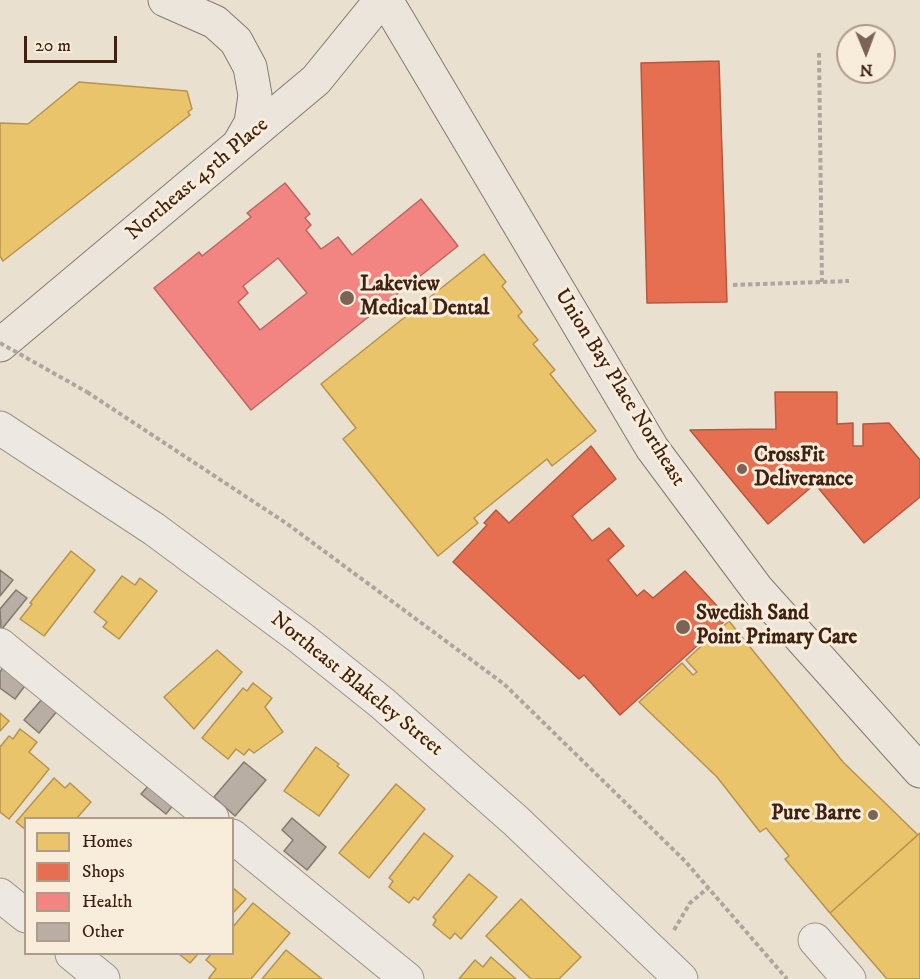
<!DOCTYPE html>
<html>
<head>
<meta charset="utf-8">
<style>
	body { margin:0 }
	#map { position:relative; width:920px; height:979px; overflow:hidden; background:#eae0d0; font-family:"IM FELL DW Pica",serif }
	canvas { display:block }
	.legend { position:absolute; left:24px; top:817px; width:210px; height:138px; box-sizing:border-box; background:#f8ecda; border:2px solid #ae9b8a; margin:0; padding:8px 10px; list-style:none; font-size:18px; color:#3f2111 }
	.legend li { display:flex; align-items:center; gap:12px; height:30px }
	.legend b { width:30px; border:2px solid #ae9b8a }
	.north { position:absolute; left:836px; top:24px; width:60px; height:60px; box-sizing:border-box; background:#f8ecda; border:2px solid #ae9b8a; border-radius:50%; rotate:179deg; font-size:16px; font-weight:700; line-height:24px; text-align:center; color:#3f2111 }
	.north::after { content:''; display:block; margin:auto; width:21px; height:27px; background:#7b6454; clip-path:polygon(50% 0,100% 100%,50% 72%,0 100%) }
	.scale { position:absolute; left:24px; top:36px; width:93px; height:27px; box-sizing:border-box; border:3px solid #3f2111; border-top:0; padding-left:8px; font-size:18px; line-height:21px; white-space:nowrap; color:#3f2111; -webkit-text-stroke:4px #f8ecda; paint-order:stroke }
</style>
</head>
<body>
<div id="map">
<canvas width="920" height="979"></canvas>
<ul class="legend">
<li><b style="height:16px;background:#e9c46a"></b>Homes</li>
<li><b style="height:16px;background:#e76f51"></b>Shops</li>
<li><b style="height:16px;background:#f28482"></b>Health</li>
<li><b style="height:16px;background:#b8aea3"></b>Other</li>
</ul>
<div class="north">N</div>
<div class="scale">20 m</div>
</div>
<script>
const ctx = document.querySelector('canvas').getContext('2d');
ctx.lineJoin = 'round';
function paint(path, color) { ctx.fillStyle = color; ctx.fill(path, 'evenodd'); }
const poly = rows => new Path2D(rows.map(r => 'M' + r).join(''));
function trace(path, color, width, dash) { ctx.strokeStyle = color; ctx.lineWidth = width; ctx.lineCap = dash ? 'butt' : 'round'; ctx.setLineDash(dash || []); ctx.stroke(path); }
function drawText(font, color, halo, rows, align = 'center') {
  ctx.font = font + ' "IM FELL DW Pica",serif'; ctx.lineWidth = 6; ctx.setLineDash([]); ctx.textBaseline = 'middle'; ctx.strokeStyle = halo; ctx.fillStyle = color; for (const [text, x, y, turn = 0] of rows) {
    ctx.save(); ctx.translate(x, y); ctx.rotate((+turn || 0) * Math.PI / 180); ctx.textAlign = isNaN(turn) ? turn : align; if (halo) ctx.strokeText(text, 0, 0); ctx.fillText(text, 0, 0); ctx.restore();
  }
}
const homes = poly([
	[79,82,187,91,192,109,188,112,190,115,3,261,0,256,0,123,28,124,79,82],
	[484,254,506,282,502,286,522,312,518,316,538,340,533,344,555,370,550,374,596,431,552,466,547,459,474,518,478,523,438,556,343,439,356,428,321,384,484,254],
	[71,551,95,570,44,636,20,619,32,604,30,603,71,551],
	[122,576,135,585,140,578,157,591,119,639,103,627,107,622,94,612,122,576],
	[729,621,843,762,918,835,830,913,785,859,789,856,766,828,760,832,717,777,639,702,682,663,693,675,697,672,686,660,729,621],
	[217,650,242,672,194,729,164,697,217,650],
	[253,683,272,698,265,707,283,732,254,753,249,749,244,755,236,749,228,759,202,738,243,688,247,691,253,683],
	[0,713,9,721,0,731,0,713],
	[20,729,37,742,29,752,49,769,9,819,0,812,0,747,9,736,13,739,20,729],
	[316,747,339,764,337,766,349,775,319,816,284,791,316,747],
	[54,778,65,788,70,783,91,802,77,818,26,818,26,830,16,822,54,778],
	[396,784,425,809,369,878,339,853,396,784],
	[424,833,453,856,418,900,414,897,409,903,389,887,393,881,389,878,424,833],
	[920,833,920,979,887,979,830,913,920,833],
	[469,874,497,897,461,939,455,933,450,939,433,925,436,920,433,917,469,874],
	[232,887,246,899,232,914,232,887],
	[521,899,581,957,559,979,531,979,486,936,521,899],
	[253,903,290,933,251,979,211,979,209,978,216,969,206,960,211,954,232,954,232,928,253,903],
	[286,950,322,979,262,979,286,950],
	[179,954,198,954,190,963,179,954],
	[491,957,516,979,459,979,475,960,483,967,491,957]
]);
paint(homes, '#e9c46a');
trace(homes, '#b6934f', 1.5);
const shops = poly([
	[719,61,727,302,647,303,641,63,719,61],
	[775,392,837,392,837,424,853,423,853,446,863,446,863,424,889,423,920,460,920,497,864,543,815,484,768,524,690,430,776,429,775,392],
	[591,446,616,479,572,516,592,541,609,528,624,546,608,560,637,596,644,590,653,598,685,571,728,618,620,715,584,675,579,679,453,562,487,525,484,523,496,510,509,523,591,446]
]);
paint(shops, '#e76f51');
trace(shops, '#b5583e', 1.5);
const health = poly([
	[285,183,310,214,305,218,311,225,306,230,321,249,338,237,352,255,421,199,458,246,251,410,154,288,199,252,202,256,251,217,247,213,285,183],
	[278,258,307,293,260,330,238,302,248,293,243,286,278,258]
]);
paint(health, '#f28482');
trace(health, '#bc6660', 1.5);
const building = poly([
	[0,570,13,580,0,596,0,570],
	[16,590,27,598,1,630,0,609,16,590],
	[4,666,27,683,15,699,0,688,0,672,4,666],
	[43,698,58,710,39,733,24,720,43,698],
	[244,762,266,780,235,816,214,797,244,762],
	[150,784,174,804,166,814,141,794,150,784],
	[292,818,326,847,307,870,284,851,293,840,282,830,292,818]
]);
paint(building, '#b8aea3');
trace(building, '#847a6f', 1.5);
const minor = poly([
	[0,428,154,529,302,639,382,703,516,821,681,979],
	[0,645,212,818],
	[232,836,407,979],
	[0,895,26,916],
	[815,940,849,979],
	[72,954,103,979]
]);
const major = poly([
	[165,0,215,22,236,41,250,67,255,95,251,123,239,144],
	[386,0,652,448,757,589,920,771],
	[0,345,316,80,381,0]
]);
trace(minor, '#9c9388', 35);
trace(major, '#847a6f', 35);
trace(poly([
	[819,53,822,282],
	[733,285,849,281],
	[87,392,286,523,504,684,685,861,787,979],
	[674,930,690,903,708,888]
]), '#ada69f', 4, [4.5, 3]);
trace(minor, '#ede8e1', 33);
trace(major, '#ebe5dc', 33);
trace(poly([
	[0,343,87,392]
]), '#ada69f', 4, [4.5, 3]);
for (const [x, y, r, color] of [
	[347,298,8,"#7b6454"],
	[742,469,6,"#7b6454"],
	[683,627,8,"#7b6454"],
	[873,815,6,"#7b6454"]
]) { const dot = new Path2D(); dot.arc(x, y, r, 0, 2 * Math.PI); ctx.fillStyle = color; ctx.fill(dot); trace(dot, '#f8ecda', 2); }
drawText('21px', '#3f2111', '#f8ecda', [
	["Northeast 45th Place",198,180,-40],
	["Union Bay Place Northeast",619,388,58],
	["Northeast Blakeley Street",356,685,39]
]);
drawText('bold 21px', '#3f2111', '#f8ecda', [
	["Lakeview",360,286],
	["Medical Dental",360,310],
	["CrossFit",754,457],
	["Deliverance",754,481],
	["Swedish Sand",696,615],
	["Point Primary Care",696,639],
	["Pure Barre",861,815,"right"]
], 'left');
</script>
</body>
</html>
